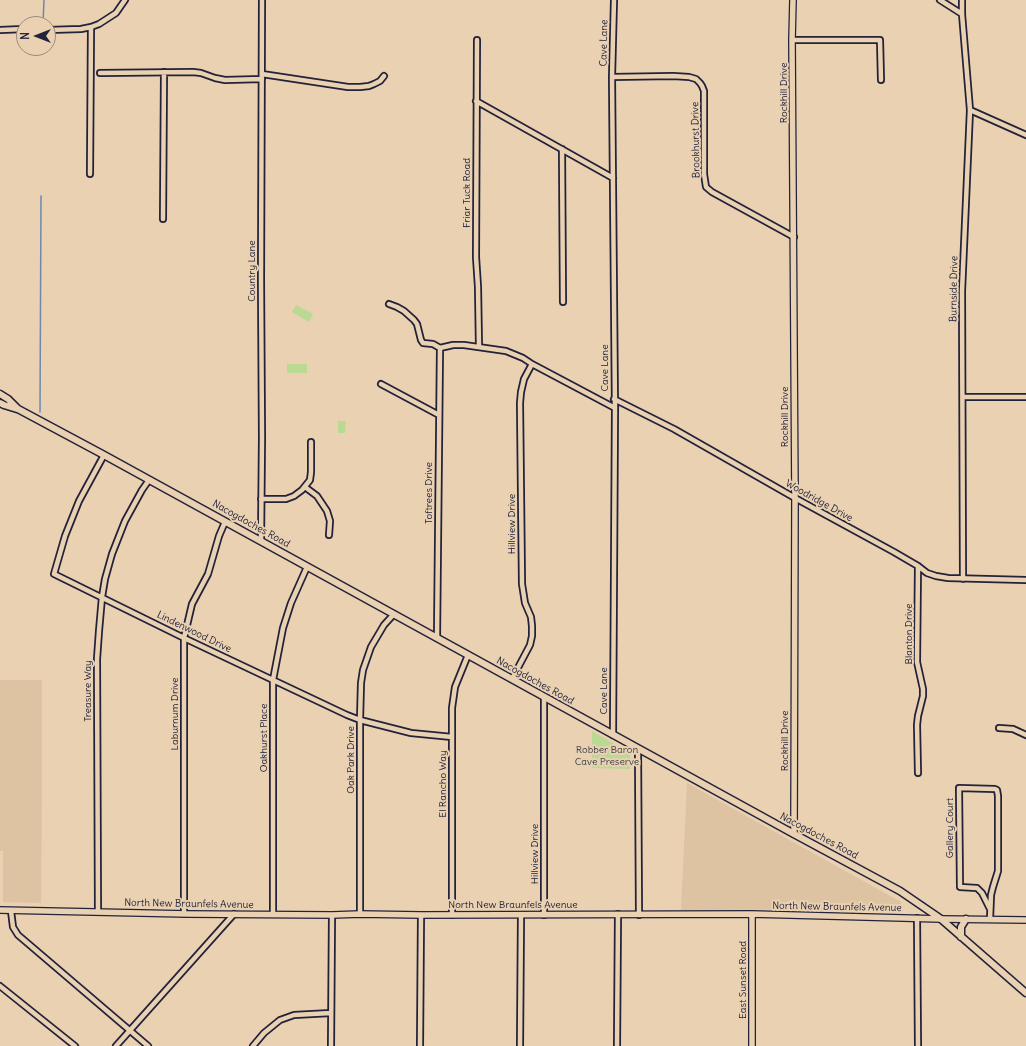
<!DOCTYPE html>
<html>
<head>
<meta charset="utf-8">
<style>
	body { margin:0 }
	#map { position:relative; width:1026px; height:1046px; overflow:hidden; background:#e9d1b1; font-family:Delius,sans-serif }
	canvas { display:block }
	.north { position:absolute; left:16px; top:16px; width:40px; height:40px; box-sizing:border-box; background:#e9d1b1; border:1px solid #998b82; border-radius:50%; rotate:270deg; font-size:11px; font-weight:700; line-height:16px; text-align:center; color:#22223b }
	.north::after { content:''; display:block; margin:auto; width:14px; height:18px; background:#22223b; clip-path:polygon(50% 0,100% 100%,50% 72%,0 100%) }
</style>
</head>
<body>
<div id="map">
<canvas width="1026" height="1046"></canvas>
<div class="north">N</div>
</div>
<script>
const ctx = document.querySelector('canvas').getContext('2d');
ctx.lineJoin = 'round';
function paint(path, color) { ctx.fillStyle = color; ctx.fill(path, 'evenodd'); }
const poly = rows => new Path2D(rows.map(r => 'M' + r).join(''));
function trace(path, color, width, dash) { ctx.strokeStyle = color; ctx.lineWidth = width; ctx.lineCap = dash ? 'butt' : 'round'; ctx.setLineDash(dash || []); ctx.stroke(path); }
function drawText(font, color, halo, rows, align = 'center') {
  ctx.font = font + ' Delius,sans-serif'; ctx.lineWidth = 4; ctx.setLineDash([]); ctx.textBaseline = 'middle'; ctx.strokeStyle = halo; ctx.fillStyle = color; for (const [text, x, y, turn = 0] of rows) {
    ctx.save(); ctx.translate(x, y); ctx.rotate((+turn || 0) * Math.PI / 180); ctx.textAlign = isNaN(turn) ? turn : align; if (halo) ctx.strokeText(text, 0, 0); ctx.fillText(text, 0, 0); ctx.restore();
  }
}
paint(poly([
	[42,680,42,785,41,903,3,902,3,851,0,851,0,680],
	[687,783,901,902,901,909,681,910]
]), '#ddc3a1');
paint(poly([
	[296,305,313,314,309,322,292,312],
	[287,364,307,364,307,373,287,373],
	[338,421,346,421,345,433,338,433],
	[592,731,630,753,630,769,592,768]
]), '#bad992');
trace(poly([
	[43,24,44,0],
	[43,53,43,48],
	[40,412,41,196]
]), '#6d89ae', 1.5);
const minor = poly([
	[940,0,962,14],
	[962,0,962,14,970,110,962,291,963,579],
	[0,30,24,29],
	[48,30,81,29,91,27,99,24,116,13,125,0],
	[477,40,476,257,478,287,479,347],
	[792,40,880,40,881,80],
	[100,73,193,72,201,73,215,78,225,80,262,79],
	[262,74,348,87,360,87,369,86,374,84,380,81,384,76],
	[612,77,673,76,689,77,696,79,700,83,702,86,704,91,704,174,706,187,712,192,794,237],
	[476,101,613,178],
	[970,110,1026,135],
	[562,149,563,302],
	[90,174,91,27],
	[163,219,164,72],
	[389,304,397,307,404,311,414,320,417,324,421,340,423,343,433,344,440,348],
	[440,348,453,345,464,345,506,351,523,358,532,364,615,408],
	[381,384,439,415],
	[963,397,1026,397],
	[614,399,674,429,795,498,894,552,918,566,927,573,936,576,948,578,1026,580],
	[104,455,79,501,65,536,54,574,184,638,347,715,360,720,411,733,452,737],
	[305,487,317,496,327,511,330,521,329,535],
	[261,499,286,499,294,496,302,490,310,480,311,472,311,442],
	[261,541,262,438,261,280,262,0],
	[437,638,440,348],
	[512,679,530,645,532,636,532,626,531,617,525,603,522,584,520,403,521,392,524,379,532,364],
	[544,697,544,915],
	[999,728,1013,729,1026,735],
	[613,735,615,408,612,77,614,0],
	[638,749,639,915],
	[918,773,917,725,918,716,923,696,923,689,917,662,918,566],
	[990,909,982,893,977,888,960,887,959,788,995,789,997,790,998,796,998,871,993,887,991,895,990,919],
	[11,911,13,927,18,935,148,1046],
	[98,912,97,659,99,631,102,597,105,579,112,554,125,521,142,490,149,480],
	[184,914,184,638,192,604,208,574,219,536,225,522],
	[273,914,273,680,283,628,291,603,307,567],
	[360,914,360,720,361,683,363,670,371,647,384,625,394,614],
	[452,915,452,708,455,687,468,655],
	[917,918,918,1046],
	[0,986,75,1046],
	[116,1046,234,914],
	[253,1046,264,1033,280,1020,294,1015,331,1013],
	[331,1046,332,915],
	[420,1046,421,915],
	[520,1046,521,915],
	[617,1046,618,914]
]);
const tertiary = poly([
	[793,0,792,40,795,498,794,834],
	[0,910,188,914,332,915,360,914,421,915,752,914,941,919,1026,920],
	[752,1046,752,914]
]);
const secondary = poly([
	[0,394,8,399,18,409,104,455,794,834,900,891,941,919,1026,993],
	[0,403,4,405,17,409],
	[961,937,961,927,966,919]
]);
trace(minor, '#22223b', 8);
trace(tertiary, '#22223b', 8);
trace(secondary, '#22223b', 9);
trace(minor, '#e9d1b1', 4.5);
trace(tertiary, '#e9d1b1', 5.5);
trace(secondary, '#e9d1b1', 6);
drawText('10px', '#22223b', '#e9d1b1', [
	["Cave Lane",604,43,-89],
	["Rockhill Drive",784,93,-90],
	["Brookhurst Drive",696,140,-91],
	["Friar Tuck Road",467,193,-90],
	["Country Lane",252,271,-90],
	["Burnside Drive",954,289,-89],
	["Cave Lane",605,368,-90],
	["Rockhill Drive",785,417,-90],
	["Toftrees Drive",429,493,-90],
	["Woodridge Drive",819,501,29],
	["Nacogdoches Road",251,524,29],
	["Hillview Drive",512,524,-90],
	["Lindenwood Drive",194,632,26],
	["Blanton Drive",909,634,-90],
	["Nacogdoches Road",535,681,29],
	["Treasure Way",88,691,-90],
	["Cave Lane",604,691,-90],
	["Laburnum Drive",175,714,-90],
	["Oakhurst Place",264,738,-90],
	["Rockhill Drive",785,741,-90],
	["Oak Park Drive",351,760,-90],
	["El Rancho Way",443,784,-90],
	["Gallery Court",950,828,-90],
	["Nacogdoches Road",819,836,28],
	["Hillview Drive",535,854,-90],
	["North New Braunfels Avenue",189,904,1],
	["North New Braunfels Avenue",513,905],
	["North New Braunfels Avenue",837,907,1],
	["East Sunset Road",743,980,-90]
]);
drawText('10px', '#393d48', '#e9d1b1', [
	["Robber Baron",607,750],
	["Cave Preserve",607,762]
]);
</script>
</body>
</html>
